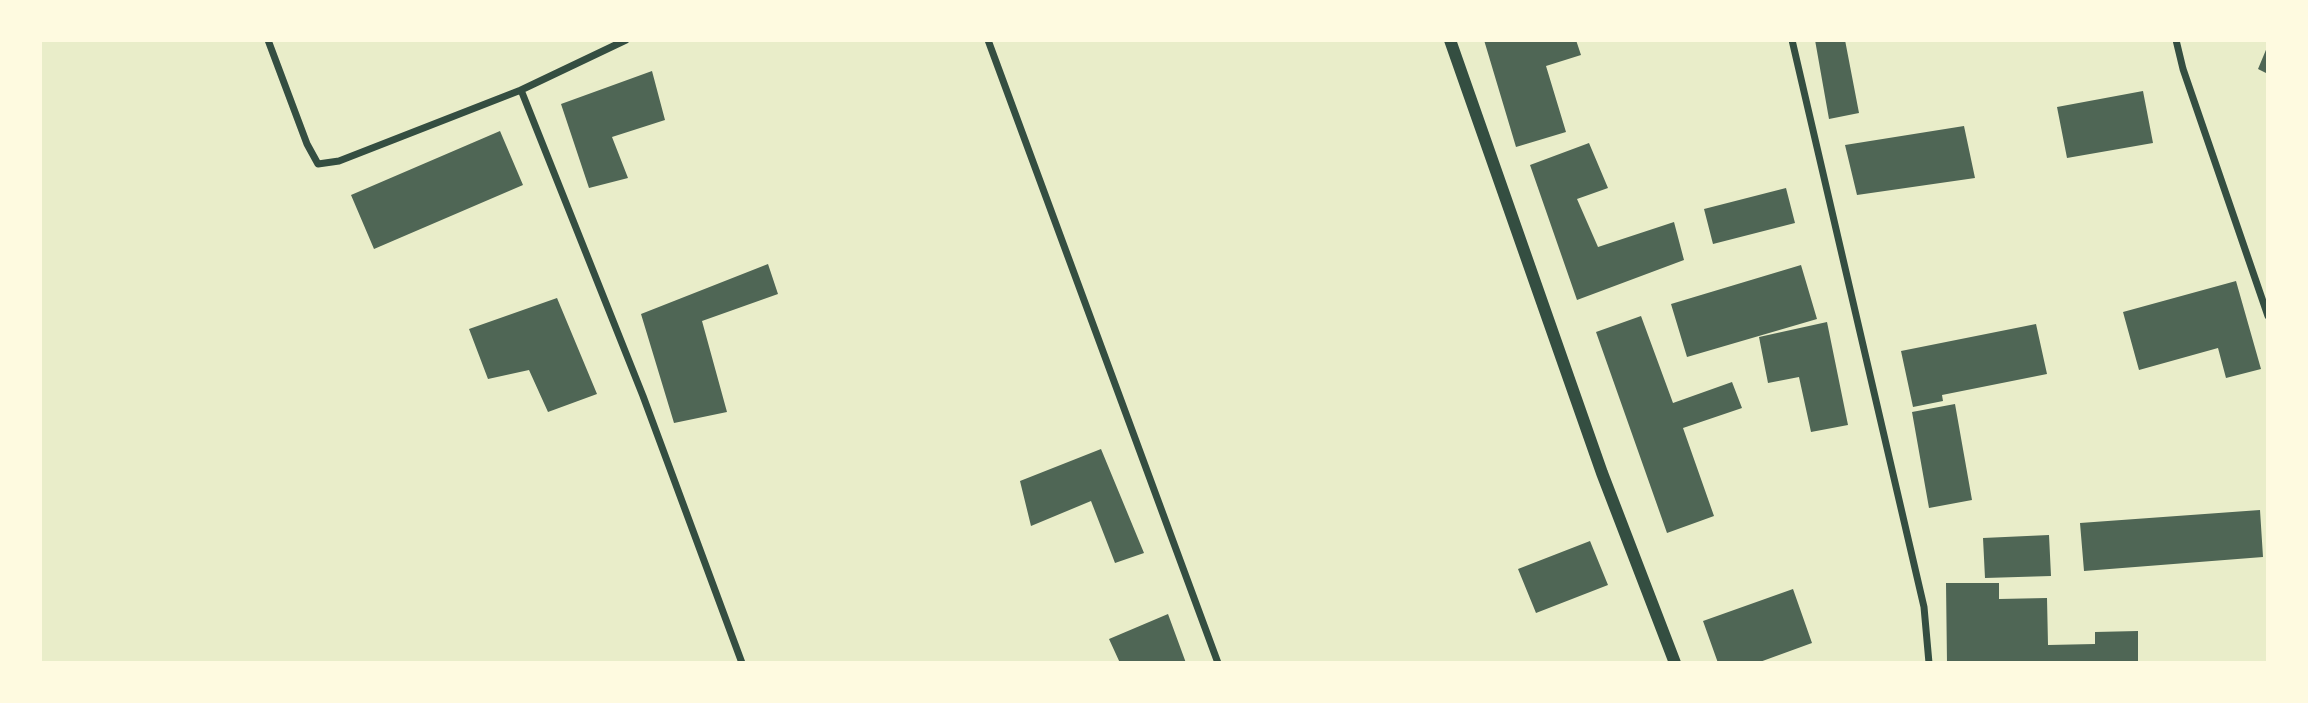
<!DOCTYPE html>
<html>
<head>
<meta charset="utf-8">
<style>
	body { margin:0 }
	#map { position:relative; width:2308px; height:703px; overflow:hidden; background:#e9edc9; font-family:"IBM Plex Sans",sans-serif }
	canvas { display:block }
	.frame { position:absolute; inset:0; border:42px solid #fefae0; pointer-events:none }
</style>
</head>
<body>
<div id="map">
<canvas width="2308" height="703"></canvas>
<div class="frame"></div>
</div>
<script>
const ctx = document.querySelector('canvas').getContext('2d');
ctx.lineJoin = 'round';
function paint(path, color) { ctx.fillStyle = color; ctx.fill(path, 'evenodd'); }
const poly = rows => new Path2D(rows.map(r => 'M' + r).join(''));
function trace(path, color, width, dash) { ctx.strokeStyle = color; ctx.lineWidth = width; ctx.lineCap = dash ? 'butt' : 'round'; ctx.setLineDash(dash || []); ctx.stroke(path); }
paint(poly([
	[1484,40,1576,40,1581,55,1546,66,1566,132,1516,147],
	[1815,40,1845,40,1859,113,1829,119],
	[2268,45,2268,74,2258,69],
	[652,71,665,120,612,137,628,178,589,188,561,104],
	[2143,91,2153,143,2067,158,2057,107],
	[1964,126,1975,178,1857,195,1845,145],
	[500,131,523,185,374,249,351,195],
	[1589,143,1608,188,1577,199,1598,247,1674,222,1684,260,1577,300,1530,165],
	[1786,188,1795,223,1713,244,1704,209],
	[768,264,778,294,702,321,727,412,674,423,641,314],
	[1801,265,1817,319,1687,357,1671,304],
	[2236,281,2261,369,2226,378,2218,348,2139,370,2123,312],
	[557,298,597,394,548,412,529,370,488,379,469,329],
	[1641,316,1673,403,1732,382,1742,408,1683,428,1714,516,1667,533,1596,332],
	[1827,322,1848,425,1811,432,1799,377,1768,383,1759,337],
	[2036,324,2047,374,1942,395,1943,401,1913,407,1901,351],
	[1955,404,1972,500,1929,508,1912,412],
	[1101,449,1144,553,1115,563,1091,501,1031,526,1020,481],
	[2260,510,2263,557,2084,571,2080,523],
	[2049,535,2051,576,1985,578,1983,538],
	[1590,541,1608,585,1536,613,1518,569],
	[1946,583,1999,583,1999,599,2047,598,2048,645,2095,644,2095,632,2138,631,2138,663,1947,663],
	[1793,589,1812,643,1757,663,1718,663,1703,621],
	[1168,614,1186,663,1120,663,1109,639]
]), '#4f6655');
trace(poly([
	[268,40,307,144,318,164,339,161,521,90],
	[626,40,521,90,643,396,742,663],
	[988,40,1218,663],
	[1792,40,1924,607,1929,663],
	[2176,40,2183,69,2268,316]
]), '#344e41', 7);
trace(poly([
	[1450,40,1602,473,1675,663]
]), '#344e41', 12);
</script>
</body>
</html>
